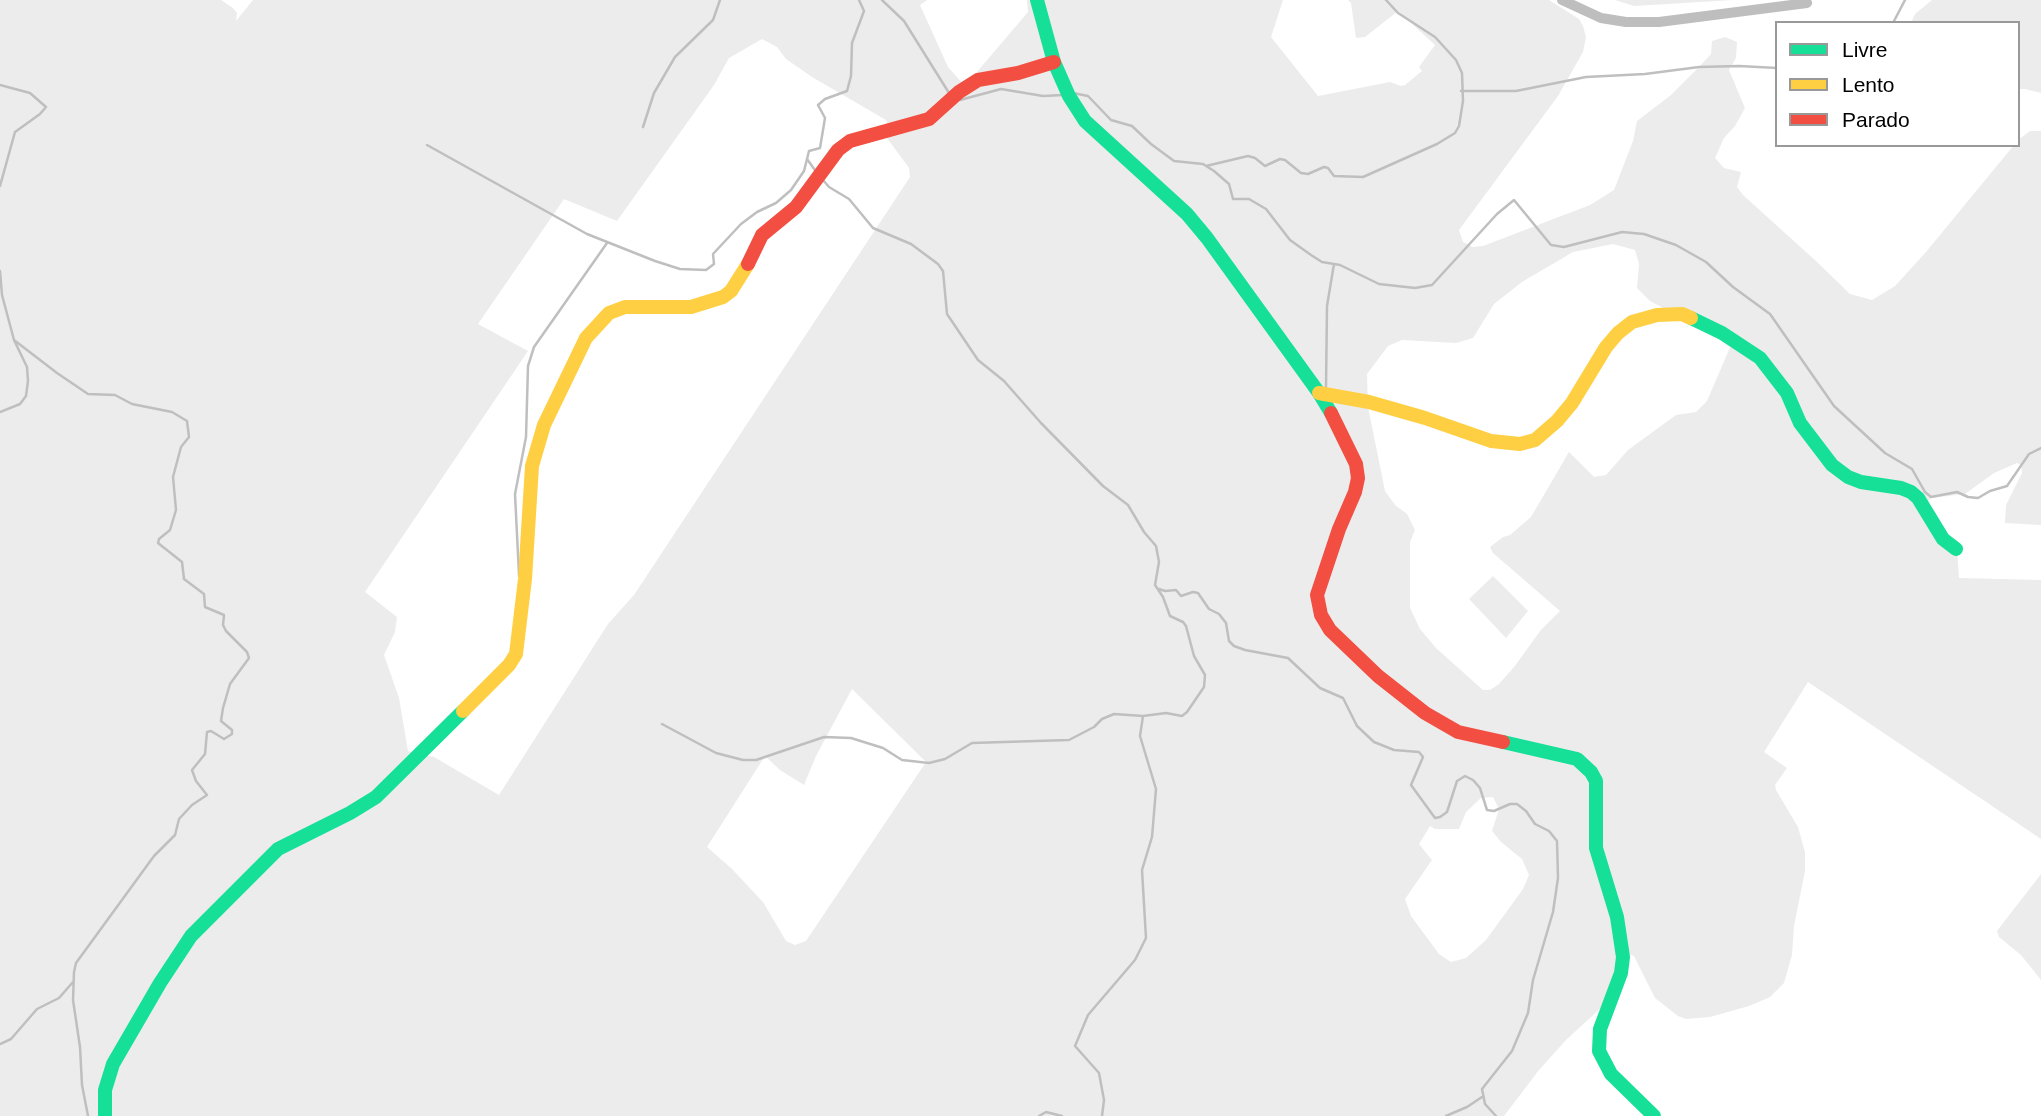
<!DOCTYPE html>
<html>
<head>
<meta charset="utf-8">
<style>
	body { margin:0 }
	#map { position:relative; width:2041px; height:1116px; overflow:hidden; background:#fff; font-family:Helvetica,sans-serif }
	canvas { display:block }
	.legend { position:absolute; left:1775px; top:21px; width:245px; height:126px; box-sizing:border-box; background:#fff; border:2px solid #999; margin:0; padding:9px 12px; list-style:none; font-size:21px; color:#000 }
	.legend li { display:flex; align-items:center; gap:14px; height:35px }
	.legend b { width:35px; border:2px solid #999 }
</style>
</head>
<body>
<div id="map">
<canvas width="2041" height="1116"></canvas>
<ul class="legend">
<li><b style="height:9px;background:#16e098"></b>Livre</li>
<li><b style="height:9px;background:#ffcf43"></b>Lento</li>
<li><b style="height:9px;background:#f24e42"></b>Parado</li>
</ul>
</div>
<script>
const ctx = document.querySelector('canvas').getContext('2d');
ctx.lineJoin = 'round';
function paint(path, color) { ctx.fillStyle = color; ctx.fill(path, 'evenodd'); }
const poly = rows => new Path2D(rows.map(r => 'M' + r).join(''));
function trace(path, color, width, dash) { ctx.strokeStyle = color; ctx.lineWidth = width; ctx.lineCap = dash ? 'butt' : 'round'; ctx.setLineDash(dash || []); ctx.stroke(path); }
paint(poly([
	[0,0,221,0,233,8,237,13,236,21,253,0,927,0,920,5,948,67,965,86,1028,12,1027,0,1283,0,1271,37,1318,96,1390,82,1401,86,1405,85,1422,71,1419,67,1435,45,1398,11,1365,37,1356,38,1351,3,1348,0,1549,0,1579,19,1583,26,1586,37,1583,52,1558,96,1459,230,1463,242,1473,247,1483,246,1590,205,1614,190,1633,141,1637,121,1671,95,1698,68,1711,54,1712,41,1725,37,1737,42,1736,58,1729,70,1745,108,1735,126,1724,138,1715,158,1724,168,1741,172,1737,187,1743,195,1816,261,1850,294,1872,300,1895,286,1926,252,2014,145,2018,145,2018,140,2030,131,2041,131,2041,525,2005,523,2006,505,2022,473,2021,465,2017,463,1994,473,1965,494,1931,498,1926,503,1957,547,1959,578,2041,580,2041,839,1808,682,1764,752,1787,768,1775,785,1776,790,1798,827,1805,852,1805,871,1794,926,1792,955,1784,983,1770,997,1749,1006,1710,1017,1686,1019,1678,1016,1655,998,1634,956,1627,953,1603,1006,1566,1040,1539,1070,1504,1116,0,1116],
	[762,39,777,47,786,59,812,77,886,120,891,131,887,138,909,168,910,177,634,595,608,624,499,795,434,757,408,751,399,698,384,655,395,632,397,617,365,592,528,351,478,324,564,199,617,221,714,85,729,58],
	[1613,244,1635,250,1639,264,1637,288,1650,301,1731,345,1707,401,1696,412,1676,415,1628,450,1606,475,1594,477,1569,452,1531,517,1510,535,1503,537,1490,547,1493,553,1560,611,1541,630,1514,667,1499,684,1490,690,1483,690,1436,648,1420,629,1410,608,1410,542,1415,530,1407,514,1395,505,1385,491,1368,407,1367,374,1388,346,1402,340,1456,343,1473,338,1494,304,1522,282,1573,252],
	[852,689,926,762,806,941,795,945,786,941,763,902,732,869,707,847,765,756,780,770,804,785,816,756],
	[1493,797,1499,809,1492,831,1501,842,1522,859,1529,875,1523,889,1486,940,1466,958,1451,962,1439,954,1411,916,1405,899,1432,860,1419,844,1430,826,1435,829,1459,829,1466,812,1481,798],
	[1615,0,1733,0,1634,6],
	[1932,0,2041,0,2041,93,2025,89,2018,89,2018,23,1911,23,1915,14],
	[1493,576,1528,611,1506,638,1469,599],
	[2041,874,2041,980,2021,955,1999,937,1997,931]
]), '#ececec');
trace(poly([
	[882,0,904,21,949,93],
	[1893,23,1905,0],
	[0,85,30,93,46,107,40,114,15,132,0,186],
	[1461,91,1516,91,1586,77,1645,74,1699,67,1739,66,1777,68],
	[1073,93,1088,96,1111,120,1132,126,1151,144,1174,161,1203,164,1214,171,1229,184,1233,199,1249,199,1266,209,1290,240,1311,255,1322,262,1340,265,1379,284,1415,288,1432,285,1497,214,1514,200,1551,245,1564,247,1622,232,1644,234,1676,245,1706,262,1733,287,1770,314,1834,406,1885,453,1912,469,1925,492,1931,497,1957,492,1968,497,1978,498,1990,491,2007,486,2029,454,2041,448],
	[960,100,1001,89,1043,96,1063,95],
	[643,127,654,93,675,57,713,20,720,0],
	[427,145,587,234,655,261,680,269,706,270,714,264,713,254,741,224,757,212,776,203,791,190,804,171,809,151,820,148,825,118,818,105,825,99,847,91,851,76,852,43,864,11,859,0],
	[807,159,817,173],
	[1206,166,1248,156,1255,158,1265,166,1280,159,1285,160,1301,173,1308,174,1324,167,1328,168,1334,176,1363,177,1437,144,1455,133,1459,126,1463,101,1462,73,1456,60,1435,37,1398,13,1386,0],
	[0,271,2,295,14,340,27,367,28,381,26,396,20,404,0,412],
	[14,340,57,373,88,394,115,395,132,404,172,412,187,421,189,437,181,447,173,477,176,510,170,530,159,539,158,543,182,562,184,579,204,594,205,607,224,615,223,625,226,631,247,652,249,658,230,684,223,708,221,721,232,730,232,734,224,739,211,731,207,732,205,754,192,770,196,781,207,795,192,805,179,819,175,835,154,856,76,963,74,972,73,1000,80,1047,82,1085,88,1116],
	[1326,387,1327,306,1334,264],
	[519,575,515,494,526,437,528,366,534,347,607,243],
	[1159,589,1165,591,1176,590,1181,596,1193,592,1198,593,1209,609,1219,614,1226,623,1229,641,1234,646,1245,650,1288,658,1320,688,1343,698,1357,726,1374,742,1394,750,1419,752,1423,757,1411,785,1435,818,1440,817,1447,812,1457,781,1465,776,1473,780,1480,788,1487,810,1494,811,1510,804,1517,804,1526,811,1535,824,1549,831,1557,841,1558,878,1553,912,1533,980,1528,1013,1512,1051,1482,1089,1485,1104,1496,1116],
	[662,724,716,753,743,760,756,760,824,737,851,738,883,748,902,760,929,763,945,759,972,743,1069,740,1094,727,1102,719,1114,714,1143,716,1166,713,1182,716,1187,712,1204,687,1205,675,1194,656,1186,626,1183,622,1170,616,1163,597,1155,585,1159,562,1156,546,1144,532,1128,505,1103,486,1041,423,1004,381,978,360,947,314,943,271,938,264,911,244,873,228,849,199,829,187,823,180],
	[0,1044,11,1039,37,1009,59,998,73,982],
	[1039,1116,1046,1112,1062,1116],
	[1102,1116,1104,1100,1099,1073,1075,1046,1088,1015,1135,960,1146,938,1142,870,1152,837,1156,789,1140,736,1143,716],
	[1446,1116,1467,1107,1482,1097]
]), '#bfbfbf', 2.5);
trace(poly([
	[1562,0,1601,18,1626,22,1659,22,1807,3]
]), '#bebebe', 10);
trace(poly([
	[1037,0,1054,62,1069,96,1085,121,1187,214,1207,238,1319,393,1331,413],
	[1691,318,1722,333,1760,358,1787,393,1800,423,1832,465,1848,477,1861,482,1901,488,1911,492,1918,498,1943,539,1956,549],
	[1503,742,1577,759,1591,772,1596,781,1596,848,1617,917,1623,957,1621,973,1600,1029,1599,1051,1611,1074,1654,1116],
	[105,1116,105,1090,113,1064,160,983,191,936,278,849,350,813,376,797,463,711]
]), '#16e098', 14);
trace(poly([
	[1319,393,1369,402,1425,418,1491,441,1520,444,1535,440,1557,421,1572,403,1606,347,1618,333,1632,322,1657,315,1682,314,1691,318],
	[463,711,509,665,516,654,525,579,532,466,544,425,586,338,609,313,625,307,691,307,723,297,731,291,748,264]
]), '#ffcf43', 14);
trace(poly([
	[748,264,762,235,796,207,838,150,850,141,929,119,959,92,978,80,1018,73,1054,62],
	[1331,413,1356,464,1358,478,1355,492,1339,529,1317,595,1321,615,1330,630,1378,676,1425,713,1458,732,1503,742]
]), '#f24e42', 14);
</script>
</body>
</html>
